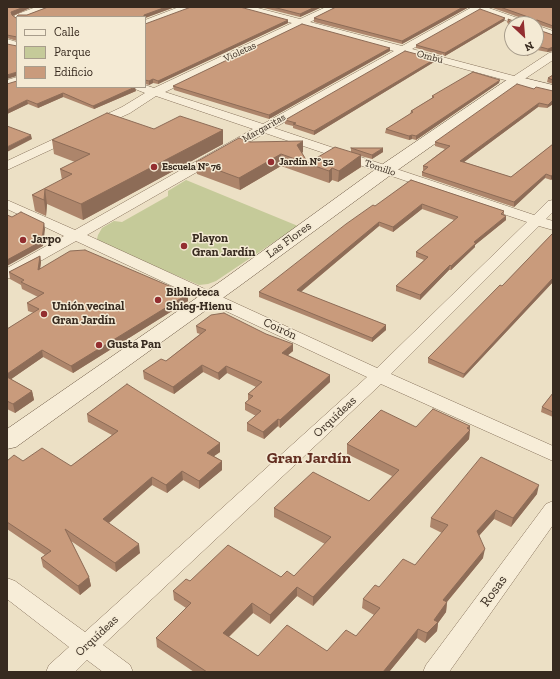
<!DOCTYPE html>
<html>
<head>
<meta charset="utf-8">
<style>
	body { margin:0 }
	#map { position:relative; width:560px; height:679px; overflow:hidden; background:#ece0c5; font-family:"Zilla Slab",serif }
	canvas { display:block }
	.frame { position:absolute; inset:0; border:8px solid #372a1f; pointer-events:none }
	.legend { position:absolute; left:16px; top:16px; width:130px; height:72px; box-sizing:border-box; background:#f4ead4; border:1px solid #a89d8c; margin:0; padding:5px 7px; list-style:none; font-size:12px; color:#372a1f }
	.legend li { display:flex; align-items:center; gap:8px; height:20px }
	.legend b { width:20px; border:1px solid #a89d8c }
	.north { position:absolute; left:504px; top:16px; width:40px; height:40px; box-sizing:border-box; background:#f4ead4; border:1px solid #a89d8c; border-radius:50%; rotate:154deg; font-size:11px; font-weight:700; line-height:16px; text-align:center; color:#372a1f }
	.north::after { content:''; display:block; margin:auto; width:14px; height:18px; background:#932e30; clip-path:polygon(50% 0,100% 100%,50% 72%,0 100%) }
</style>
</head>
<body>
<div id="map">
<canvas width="560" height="679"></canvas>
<div class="frame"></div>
<ul class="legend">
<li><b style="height:5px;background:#f7edd8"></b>Calle</li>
<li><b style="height:11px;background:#c5ca99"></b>Parque</li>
<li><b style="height:11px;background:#c99b7c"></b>Edificio</li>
</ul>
<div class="north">N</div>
</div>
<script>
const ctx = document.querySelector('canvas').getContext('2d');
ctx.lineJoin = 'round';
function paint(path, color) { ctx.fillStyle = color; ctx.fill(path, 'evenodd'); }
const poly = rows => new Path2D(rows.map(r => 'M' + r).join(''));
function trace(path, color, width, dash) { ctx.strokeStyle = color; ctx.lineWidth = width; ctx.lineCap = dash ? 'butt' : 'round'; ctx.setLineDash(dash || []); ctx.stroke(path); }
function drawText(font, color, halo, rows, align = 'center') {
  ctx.font = font + ' "Zilla Slab",serif'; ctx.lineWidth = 3; ctx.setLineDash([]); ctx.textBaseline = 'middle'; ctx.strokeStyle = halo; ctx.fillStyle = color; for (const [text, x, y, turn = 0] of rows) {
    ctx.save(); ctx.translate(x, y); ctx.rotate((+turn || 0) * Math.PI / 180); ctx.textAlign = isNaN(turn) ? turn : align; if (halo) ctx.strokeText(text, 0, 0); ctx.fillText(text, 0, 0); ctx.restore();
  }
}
paint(poly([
	[186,180,298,226,216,281,208,284,199,285,104,245,97,239,98,235,102,228,114,221,122,222,168,196,168,191]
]), '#c5ca99');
const street = poly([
	[36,7,50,7,48,9,27,17,17,17,17,20,13,17,15,15,36,7],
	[179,7,193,7,191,9,145,27,145,20,179,7],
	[238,7,254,7,300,19,326,7,339,7,310,22,402,46,472,7,486,7,529,22,530,24,516,24,479,11,412,49,514,76,549,53,553,52,553,60,520,82,516,83,405,53,274,128,534,215,548,201,553,200,553,212,546,219,553,221,553,230,539,226,391,374,553,446,553,461,381,384,103,645,130,665,133,672,103,672,87,660,75,672,46,672,49,665,69,647,7,599,7,578,15,581,85,632,367,377,76,241,12,277,7,279,7,268,64,236,7,209,7,200,75,230,253,129,156,96,130,113,7,170,7,161,122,107,145,93,135,89,133,87,145,87,145,85,154,88,292,23,240,9,238,7],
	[302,26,394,51,263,124,165,92,302,26],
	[265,133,527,222,377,368,87,235,265,133],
	[536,25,553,31,553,37,536,31,536,25],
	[7,39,17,42,17,49,7,46,7,39],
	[17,77,17,84,7,87,7,80,17,77],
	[553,501,553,525,449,672,423,672,426,665,546,504,553,501]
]);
const secondary = poly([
	[516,76,553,85,553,94,518,85,392,174,238,287,16,447,7,449,7,429,224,279,380,166,511,77,516,76]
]);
trace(street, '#87725c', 1);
trace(secondary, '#68533f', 1);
paint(street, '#f7edd8');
paint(secondary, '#f7edd8');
paint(poly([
	[7,7,32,7,13,16,16,18,18,15,27,15,48,7,175,7,145,18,145,17,17,17,17,41,7,38],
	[260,7,322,7,300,17],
	[336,7,469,7,402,44,314,22,314,18],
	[490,7,553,7,553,29,536,24,512,24,512,31,507,22,508,19,516,22,531,22,530,21],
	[505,18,504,21,445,56,416,48,416,45],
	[288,23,158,84,153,83,149,85,145,84,145,24],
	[536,29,553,35,553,51,547,52,537,50,527,56,522,48,536,48],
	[390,48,390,51,269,119,174,90,173,86],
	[435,59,434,62,314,135,293,128,293,126,285,124,285,120],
	[553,75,553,84,547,82,548,78],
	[499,83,416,140,412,139,409,140,385,133,386,129,410,114,411,111,432,98,432,96],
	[7,84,136,91,94,109,63,97,38,108,28,104,7,114],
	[534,89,553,91,553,104,547,108,538,107,464,162,511,177,553,144,553,178,551,180,545,178,514,207,422,176,422,172,424,170,423,170,423,166,445,149,435,146,435,142],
	[154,129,223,130,223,144,83,220,47,204,46,216,35,211,32,195,62,180,60,169,75,162,54,154,52,140],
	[250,142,303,152,302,153,308,163,351,152,351,148,383,152,372,159,361,156,361,167,338,182,332,180,329,183,281,166,240,190,197,174,196,162],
	[411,180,504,211,504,215,506,220,475,245,475,247,451,270,449,270,420,300,396,291,396,286,424,260,416,257,416,252,454,220,422,209,393,232,379,226,301,292,386,325,386,330,372,342,259,297,259,292],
	[553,233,553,282,463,378,428,363,428,358,502,286],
	[40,256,41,262,40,269,188,301,73,373,43,357,11,379,32,391,34,400,15,413,7,409,7,329,34,313,28,311,27,303,38,297,22,289,21,285,10,279,9,272],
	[196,326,293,351,288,355,330,375,330,382,280,428,278,426,264,439,247,431,247,423,256,416,245,410,245,403,248,401,248,394,256,387,227,373,219,380,203,372,174,394,144,379,143,371,166,361,200,334,197,333],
	[553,393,553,417,541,412,542,407],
	[87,414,220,443,220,452,214,456,222,461,222,470,199,489,183,480,167,493,152,485,109,523,140,553,116,572,71,541,89,577,91,586,80,595,43,567,41,558,45,555,7,529,7,461,23,461,71,466,112,435,88,422],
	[470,426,469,439,313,606,297,596,270,624,253,613,229,637,258,656,327,651,356,636,374,615,362,608,363,599,379,587,415,565,442,533,430,527,431,518,537,494,511,527,494,519,479,536,483,558,447,602,446,612,438,623,437,631,425,643,417,638,389,672,194,672,157,647,156,638,186,608,174,600,173,591,190,581,281,577,294,576,325,544,274,517,274,508,369,501,392,476,347,454,347,444,416,427]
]), '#ad856b');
paint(poly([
	[24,7,32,7,12,16,11,12],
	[166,7,175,7,145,18,145,17,144,17,144,15],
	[315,7,322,7,300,17,300,14],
	[463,7,469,7,402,44,402,41],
	[505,18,504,21,445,56,445,53],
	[288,20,288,23,158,84,158,81],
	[537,46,537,50,527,56,527,52,534,48,536,48,536,47],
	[553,47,553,51,547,52,548,49],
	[390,48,390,51,269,119,269,115],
	[435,59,434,62,314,135,314,131],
	[17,72,17,76,7,79,7,75],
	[153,79,153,83,149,85,149,81],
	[500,80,499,83,416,140,416,136],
	[135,87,136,91,94,109,93,106],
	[63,93,63,97,38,108,37,104],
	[27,100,28,104,7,114,7,110],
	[553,100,553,104,547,108,548,105],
	[539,103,538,107,460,165,460,161],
	[223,130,223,144,83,220,81,204],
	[31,135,32,139,7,152,7,147],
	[412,135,412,139,409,140,409,136],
	[303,141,303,152,297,156,297,145],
	[383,148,383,152,372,159,372,155],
	[281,154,281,166,240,190,239,178],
	[361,155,361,167,338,182,339,171],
	[332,168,332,180,329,183,329,171],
	[546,174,545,178,514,207,514,202],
	[553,175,553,178,551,180,551,176],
	[45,189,47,204,46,216,44,200],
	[422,204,422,209,393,232,393,227],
	[506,216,506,220,475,245,475,247,451,270,451,266,474,242],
	[379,222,379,226,297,295,297,290],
	[44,223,45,229,43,246,7,266,7,260],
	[40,256,41,262,39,277,38,270],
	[450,265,449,270,420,300,420,295],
	[553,278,553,282,463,378,464,374],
	[188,294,188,301,73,373,71,366],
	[386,325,386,330,372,342,372,338],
	[293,344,293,351,282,360,282,353],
	[42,350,43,357,7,382,7,374],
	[202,365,203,372,174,394,173,387],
	[226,366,227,373,219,380,218,373],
	[330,375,330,382,280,428,280,420],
	[32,391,34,400,15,413,13,404],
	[278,419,278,426,264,439,263,432],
	[470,426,469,432,470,430,469,439,313,606,313,597],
	[220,443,220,452,207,461,207,453],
	[222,461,222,470,199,489,199,481],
	[182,471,183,480,167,493,166,485],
	[152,477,152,485,104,527,103,519],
	[539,485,537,494,511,527,513,518],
	[496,510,494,519,475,540,477,531],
	[139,544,140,553,116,572,115,563],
	[485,549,483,558,441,609,443,600],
	[89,577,91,586,80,595,78,586],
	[297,587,297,596,270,624,270,615],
	[447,602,446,612,438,623,437,631,425,643,427,633,434,620],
	[252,603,253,613,223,642,223,633],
	[418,629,417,638,389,672,383,672]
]), '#8d6c57');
const building = poly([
	[7,7,24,7,11,12,12,15,16,18,18,15,27,15,48,7,166,7,144,15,144,17,17,17,17,37,7,35,7,7],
	[191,7,240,7,288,20,158,81,153,79,149,81,145,80,145,24,191,7],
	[273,7,315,7,300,14,273,7],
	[336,7,463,7,402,41,314,18,336,7],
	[500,7,553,7,553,26,537,20,535,21,535,24,512,24,512,26,508,19,516,22,531,22,532,21,531,18,500,7],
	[480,9,505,18,445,53,416,45,480,9],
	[302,24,390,48,269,115,173,86,302,24],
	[536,29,553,35,553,47,548,49,537,46,536,47,536,29],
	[7,44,17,46,17,72,7,75,7,44],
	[525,48,534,48,527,52,525,48],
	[405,51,435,59,314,131,293,124,296,123,285,120,405,51],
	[473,72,500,80,416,136,412,135,409,136,386,129,413,112,411,111,434,97,432,96,473,72],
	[553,75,553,80,548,78,553,75],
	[17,81,17,87,135,87,93,106,63,93,37,104,27,100,7,110,7,84,17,81],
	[517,84,534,89,536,87,553,91,553,100,548,105,539,103,460,161,511,177,553,144,553,175,551,176,546,174,514,202,422,172,428,167,423,166,450,146,435,142,517,84],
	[107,113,154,129,180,116,223,130,81,204,45,189,44,200,32,195,72,174,60,169,90,154,52,140,107,113],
	[7,126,31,135,7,147,7,126],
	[239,138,250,142,303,141,297,145,308,163,335,147,361,155,339,171,332,168,329,171,281,154,239,178,196,162,239,138],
	[351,148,383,148,372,155,351,148],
	[411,180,504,211,501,214,506,216,474,242,476,243,451,266,450,265,420,295,396,286,428,257,416,252,458,217,422,204,393,227,379,222,297,290,386,325,372,338,259,292,346,224,373,205,375,206,411,180],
	[21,212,44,223,42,241,7,260,7,215,12,217,21,212],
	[553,233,553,278,464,374,428,358,500,285,502,286,553,233],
	[85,250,188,294,71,366,42,350,7,374,7,329,39,309,27,303,44,293,21,282,24,280,9,272,40,256,38,270,70,251,85,250],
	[224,313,266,334,293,344,282,353,330,375,280,420,278,419,263,432,247,423,261,411,245,403,253,396,248,394,262,382,226,366,218,373,202,365,173,387,143,371,161,359,166,361,206,330,196,326,211,315,224,313],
	[7,377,32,391,13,404,7,401,7,377],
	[127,384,220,443,207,453,222,461,199,481,182,471,166,485,152,477,103,519,139,544,115,563,65,529,89,577,78,586,41,558,51,551,7,522,7,461,14,455,23,461,42,448,71,466,118,431,87,414,127,384],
	[553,393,553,412,542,407,553,393],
	[433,409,470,426,467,428,470,430,313,597,297,587,270,615,252,603,223,633,258,656,287,625,327,651,346,630,356,636,380,608,363,599,375,585,379,587,403,559,415,565,448,525,431,518,481,457,539,485,513,518,496,510,477,531,485,549,443,600,447,602,434,620,438,622,427,633,418,629,383,672,207,672,156,638,191,603,173,591,186,579,190,581,228,545,281,577,287,571,294,576,331,537,274,508,313,472,369,501,399,470,347,444,381,410,416,427,433,409]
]);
paint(building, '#c99b7c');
trace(building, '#8d6c57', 1);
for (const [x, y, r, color] of [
	[271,162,4,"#932e30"],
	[154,167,4,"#932e30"],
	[23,240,4,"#932e30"],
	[184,246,4,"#932e30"],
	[158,300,4,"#932e30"],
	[44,314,4,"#932e30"],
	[99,345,4,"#932e30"]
]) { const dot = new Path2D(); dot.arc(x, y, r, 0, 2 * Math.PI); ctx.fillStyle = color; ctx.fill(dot); trace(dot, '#f4ead4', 1.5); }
drawText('10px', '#372a1f', '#f4ead4', [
	["Violetas",240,52,-25],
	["Ombú",430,57,15],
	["Margaritas",264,128,-29],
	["Tomillo",380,168,19]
]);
drawText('bold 10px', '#372a1f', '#f4ead4', [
	["Jardín Nº 52",279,162],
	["Escuela Nº 76",162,167]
], 'left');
drawText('bold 12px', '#372a1f', '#f4ead4', [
	["Playon",192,239],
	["Gran Jardín",192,253],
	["Jarpo",31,240],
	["Biblioteca",166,293],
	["Shieg-Hienu",166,307],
	["Unión vecinal",52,307],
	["Gran Jardín",52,321],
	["Gusta Pan",107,345]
], 'left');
drawText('12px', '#372a1f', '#f4ead4', [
	["Las Flores",289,240,-36],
	["Coirón",280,329,25],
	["Orquídeas",335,417,-43],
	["Orquídeas",97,636,-43]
]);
drawText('14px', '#372a1f', '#f4ead4', [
	["Rosas",494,591,-54]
]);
drawText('bold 16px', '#622d20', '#f4ead4', [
	["Gran Jardín",309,458]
]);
</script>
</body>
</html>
